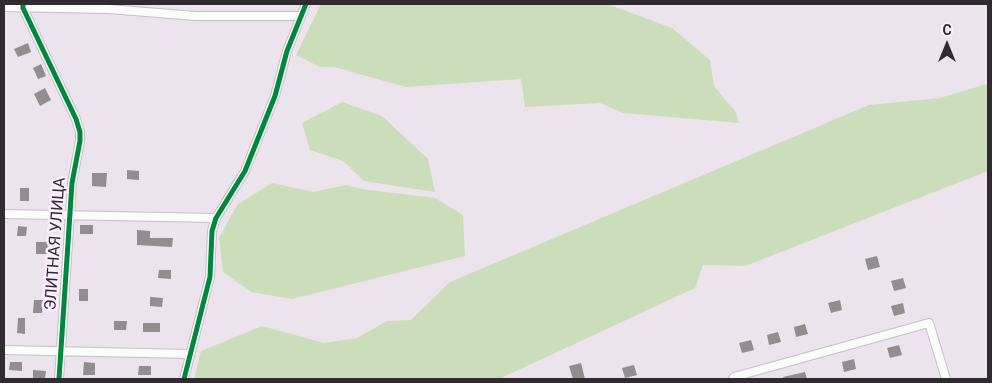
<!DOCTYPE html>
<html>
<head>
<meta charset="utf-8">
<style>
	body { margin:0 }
	#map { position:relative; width:992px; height:383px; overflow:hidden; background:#ebe4ec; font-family:Roboto,sans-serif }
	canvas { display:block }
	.frame { position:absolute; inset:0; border:5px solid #302b31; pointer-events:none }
	.north { position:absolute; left:922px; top:20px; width:50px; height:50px; -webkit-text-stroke:4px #fbedfd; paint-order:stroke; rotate:0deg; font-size:14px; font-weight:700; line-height:20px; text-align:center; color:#302b31 }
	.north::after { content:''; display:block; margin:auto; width:18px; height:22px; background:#302b31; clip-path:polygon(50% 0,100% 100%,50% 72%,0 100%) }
</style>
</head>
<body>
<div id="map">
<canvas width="992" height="383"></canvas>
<div class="frame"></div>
<div class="north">С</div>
</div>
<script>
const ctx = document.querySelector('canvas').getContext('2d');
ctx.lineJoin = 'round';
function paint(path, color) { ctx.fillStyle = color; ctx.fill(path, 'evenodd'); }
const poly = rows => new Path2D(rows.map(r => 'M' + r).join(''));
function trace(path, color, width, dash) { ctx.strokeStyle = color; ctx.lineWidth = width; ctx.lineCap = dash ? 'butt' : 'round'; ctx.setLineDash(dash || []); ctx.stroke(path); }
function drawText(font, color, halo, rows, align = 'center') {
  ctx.font = font + ' Roboto,sans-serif'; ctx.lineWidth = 5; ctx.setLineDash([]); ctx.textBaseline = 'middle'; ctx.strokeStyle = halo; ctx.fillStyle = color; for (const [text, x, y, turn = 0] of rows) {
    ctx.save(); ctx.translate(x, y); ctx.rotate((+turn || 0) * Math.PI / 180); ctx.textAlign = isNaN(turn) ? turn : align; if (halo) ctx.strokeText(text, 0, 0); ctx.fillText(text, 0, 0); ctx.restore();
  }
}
paint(poly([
	[321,4,607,4,672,28,710,60,714,86,735,111,739,123,623,113,600,103,525,107,521,79,406,87,334,67,320,67,296,55],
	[987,84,988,84,988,171,745,266,703,265,695,288,499,379,194,379,201,351,262,326,324,343,357,338,387,321,411,320,450,282,869,105,940,98],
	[342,102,382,116,428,159,435,192,364,181,343,161,310,150,302,123],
	[272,183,313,192,346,185,362,189,435,198,463,215,465,256,292,299,251,292,223,272,219,238,237,205]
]), '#cdb');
paint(poly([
	[28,43,31,52,18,57,14,49],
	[41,64,46,76,38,79,33,68],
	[45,88,51,100,40,106,34,94],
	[127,170,139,171,139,180,127,179],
	[92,173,107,173,106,187,92,186],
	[20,188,29,188,29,201,20,201],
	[80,225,93,225,93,234,80,234],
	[18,226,27,227,26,236,17,236],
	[137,230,150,231,150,238,173,238,172,247,137,245],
	[36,242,48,242,47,254,36,254],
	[877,256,880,267,868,270,865,259],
	[159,270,171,270,171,279,158,278],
	[903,278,906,288,894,291,891,281],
	[79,289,88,289,88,301,79,301],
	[150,297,163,298,162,307,150,306],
	[34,300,43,300,42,313,33,313],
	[840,300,842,310,831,313,828,303],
	[903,303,905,313,894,316,891,306],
	[18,318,25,318,25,334,17,333],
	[114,321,127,321,126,330,114,330],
	[143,323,160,323,160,332,143,332],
	[805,324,808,334,796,337,794,327],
	[778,332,781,342,769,345,767,335],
	[751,340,754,350,742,353,739,343],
	[899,345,902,355,890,358,887,348],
	[854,359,856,369,844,372,842,362],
	[10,362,22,362,22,371,9,370],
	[84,362,95,363,95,375,83,375],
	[581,363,585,379,573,379,569,366],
	[634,365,637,375,625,378,622,368],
	[139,366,151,366,151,375,138,375],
	[33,370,46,371,45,379,33,379],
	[805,372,807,379,784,379,783,377]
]), '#928d91');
const minor = poly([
	[23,4,23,8,76,119,80,132,80,141,72,183,59,379],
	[4,7,109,9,195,16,300,16],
	[4,214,216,218],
	[4,350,190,354],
	[184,379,210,277,212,231,216,218,245,171,275,96,287,51,306,4],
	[733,379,734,377,929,323,946,379]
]);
trace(minor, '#c6c1c7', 10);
trace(minor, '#fcfbfc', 8);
trace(poly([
	[23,4,23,8,76,119,80,132,80,141,72,183,59,379],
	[184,379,210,277,212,231,216,218,245,171,275,96,287,51,306,4]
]), '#00873e', 5);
drawText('16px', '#302b31', '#fbedfd', [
	["ЭЛИТНАЯ УЛИЦА",56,244,-86]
]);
</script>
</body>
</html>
